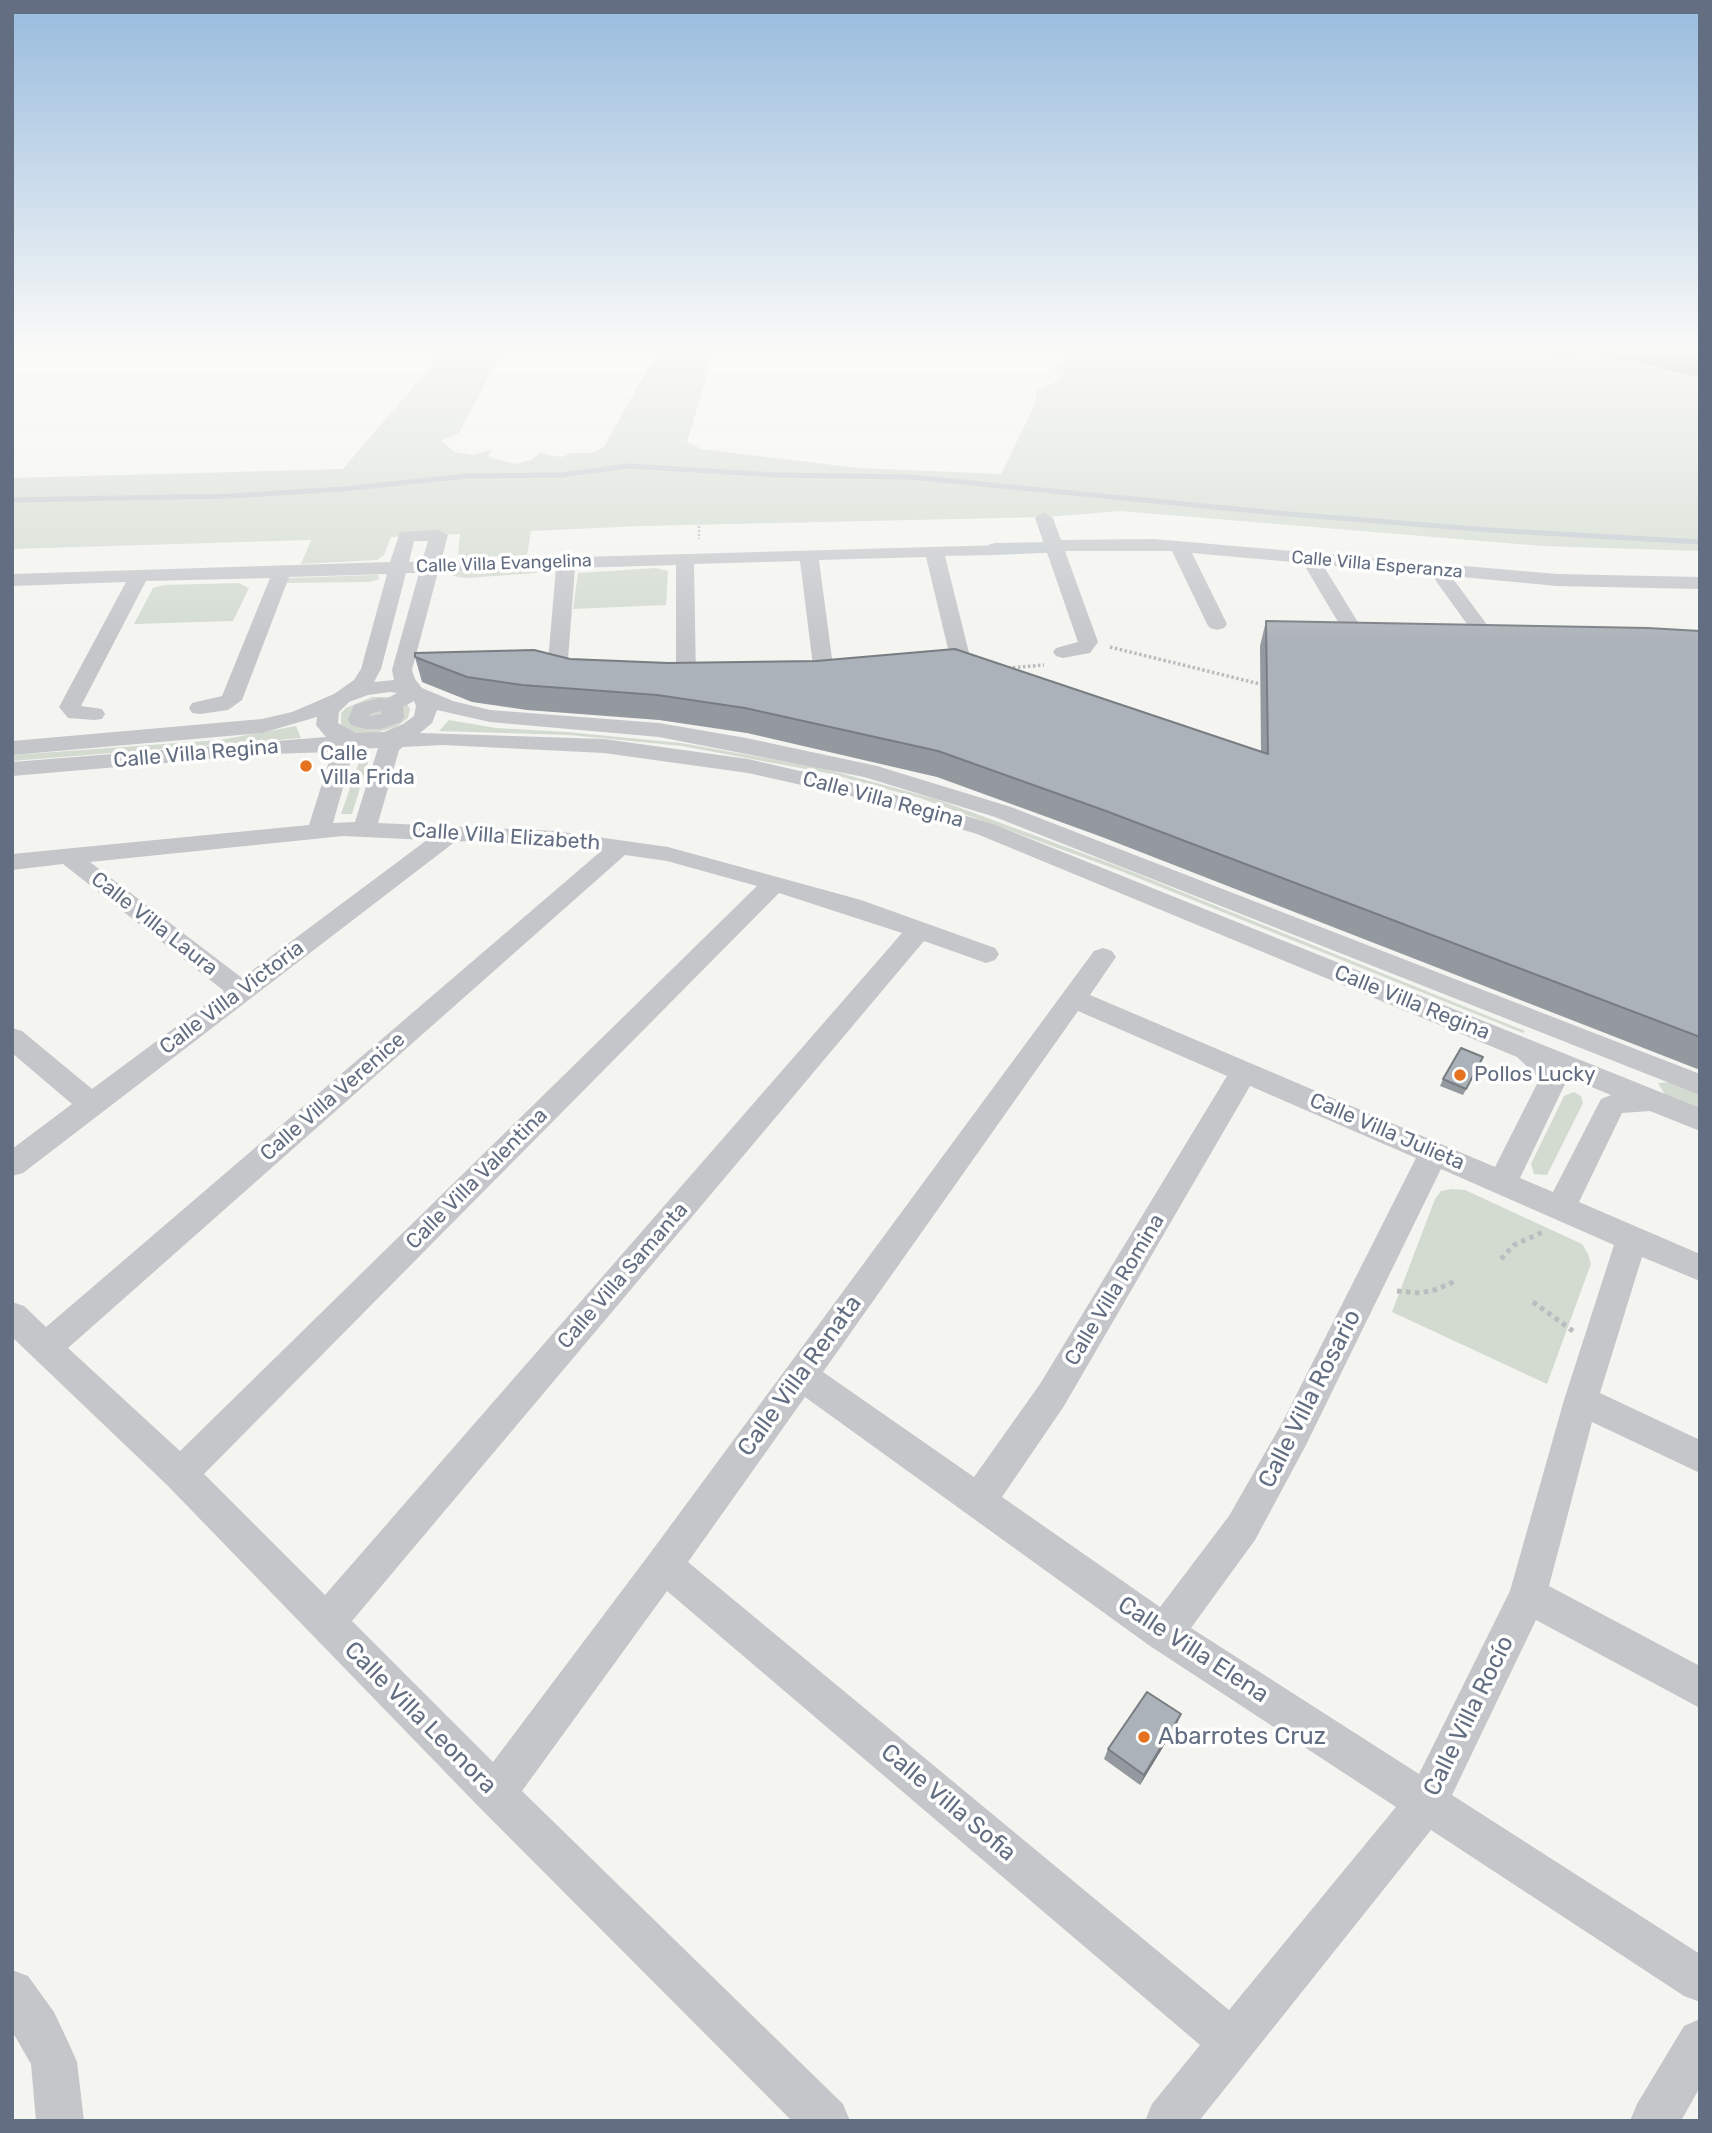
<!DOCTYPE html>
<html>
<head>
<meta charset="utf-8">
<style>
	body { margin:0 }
	#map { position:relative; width:1712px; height:2133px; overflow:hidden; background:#f4f4f0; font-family:Rubik,sans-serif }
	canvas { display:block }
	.frame { position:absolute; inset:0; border:14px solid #636e82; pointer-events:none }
</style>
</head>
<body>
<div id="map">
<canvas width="1712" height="2133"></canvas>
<div class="frame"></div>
</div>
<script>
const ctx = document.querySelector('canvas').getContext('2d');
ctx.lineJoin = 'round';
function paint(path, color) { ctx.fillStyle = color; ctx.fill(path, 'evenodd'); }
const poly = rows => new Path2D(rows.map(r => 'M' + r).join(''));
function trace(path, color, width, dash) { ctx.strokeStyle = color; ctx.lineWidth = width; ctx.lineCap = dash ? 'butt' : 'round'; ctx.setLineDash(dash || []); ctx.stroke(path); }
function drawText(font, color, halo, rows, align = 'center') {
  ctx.font = font + ' Rubik,sans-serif'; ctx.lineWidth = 7; ctx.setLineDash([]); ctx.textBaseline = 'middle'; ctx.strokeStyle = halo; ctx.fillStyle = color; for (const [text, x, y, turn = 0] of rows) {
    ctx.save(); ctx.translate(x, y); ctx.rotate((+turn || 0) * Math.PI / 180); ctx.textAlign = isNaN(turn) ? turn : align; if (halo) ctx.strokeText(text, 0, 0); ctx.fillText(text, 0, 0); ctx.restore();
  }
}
paint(poly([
	[441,348,504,348,459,433,441,441,455,452,474,455,492,449,488,457,515,464,531,460,540,453,562,457,571,453,592,453,604,447,659,348,715,348,687,442,701,449,858,468,1001,474,1035,404,1037,390,1060,380,1053,368,1070,359,1062,348,1700,348,1700,551,1542,546,1120,511,1048,517,642,526,531,531,527,555,466,558,458,554,460,534,391,537,384,555,377,560,301,564,311,540,12,549,12,478,343,469,425,373],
	[656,568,668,571,666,605,573,609,578,573],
	[530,569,536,570,537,573,466,578,453,576,458,572,467,571],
	[373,575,378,575,379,579,370,582,284,583,288,578],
	[239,583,249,588,233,621,134,624,153,588,164,585],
	[372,697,392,697,406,702,410,709,408,718,396,727,375,733,354,733,341,725,341,713,346,708],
	[449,720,496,728,567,732,681,743,821,768,936,799,1120,867,1525,1031,1523,1033,1118,870,920,798,827,773,682,746,569,735,439,731],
	[296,726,301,738,12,761,12,755,220,740],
	[359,762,368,762,352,814,341,814],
	[1670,1082,1700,1094,1700,1109,1665,1095,1658,1083],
	[1574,1092,1581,1096,1583,1103,1547,1175,1534,1174,1531,1164,1564,1096],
	[1452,1189,1465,1190,1582,1244,1588,1254,1591,1264,1588,1272,1547,1384,1392,1312,1435,1199,1441,1191]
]), '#d3dbd1');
trace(poly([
	[12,500,231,496,343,489,467,476,562,475,628,466,776,475,910,477,1276,513,1490,530,1700,542]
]), '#bec6cd', 5);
paint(poly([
	[1056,542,1063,544,1066,548,1063,552,995,555,988,553,985,549,988,545,995,543,1056,542]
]), '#bec6cd');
trace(poly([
	[699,526,699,539]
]), '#bbbcbf', 2.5, [2, 2]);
trace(poly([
	[1110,647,1264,685],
	[1008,668,1044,665]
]), '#bbbcbf', 3.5, [2.5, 2.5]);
trace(poly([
	[1501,1259,1514,1245,1545,1231],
	[1397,1291,1420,1293,1438,1289,1457,1280],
	[1533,1302,1573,1331]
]), '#bbbcbf', 5, [4.5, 4.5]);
paint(poly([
	[1044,513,1053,518,1061,540,1154,539,1557,574,1700,577,1700,589,1557,586,1451,576,1499,641,1496,645,1489,647,1482,645,1431,574,1323,565,1367,637,1364,641,1357,643,1350,641,1347,637,1303,563,1192,553,1227,624,1224,628,1217,630,1210,628,1207,624,1172,551,1065,551,1098,642,1090,653,1063,658,1056,656,1053,652,1056,648,1078,642,1035,518,1044,513],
	[439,530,448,535,441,561,1002,545,1004,549,1002,553,995,555,945,556,970,657,966,666,954,670,934,673,927,671,924,667,927,663,950,657,926,557,819,560,834,674,831,678,824,680,817,678,814,674,800,561,694,564,696,678,693,682,679,682,676,678,676,565,575,568,568,659,576,666,592,669,595,673,592,677,585,679,563,675,548,661,556,568,438,572,412,670,415,679,422,688,453,701,490,710,659,723,746,738,877,766,1011,807,1700,1074,1700,1095,995,817,864,777,659,737,490,722,437,710,432,723,420,733,604,739,748,759,865,786,993,824,1700,1108,1700,1131,1650,1111,1622,1113,1579,1202,1700,1254,1700,1281,1642,1257,1600,1393,1700,1440,1700,1473,1592,1422,1549,1586,1700,1666,1700,1708,1536,1620,1452,1795,1700,1954,1700,2002,1684,1996,1431,1830,1199,2121,1145,2121,1152,2104,1200,2045,667,1591,522,1791,843,2104,850,2121,792,2121,480,1808,167,1485,12,1337,12,1302,24,1306,46,1327,600,852,555,845,456,841,23,1173,12,1176,12,1149,72,1104,12,1053,12,1028,22,1031,92,1089,224,991,63,864,12,870,12,854,309,825,332,752,270,754,12,776,12,762,326,737,316,725,317,717,262,733,12,755,12,741,262,719,292,712,334,694,354,680,361,669,387,574,289,577,242,700,228,710,200,714,192,713,189,708,192,703,222,696,270,578,146,581,81,706,102,709,105,714,102,719,94,720,68,718,59,707,126,582,12,586,12,574,390,562,400,532,439,530],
	[414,541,428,541,422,561,409,562,414,541],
	[406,573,419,573,392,670,394,680,374,682,381,669,406,573],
	[390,692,397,693,386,699,379,698,354,705,348,720,351,725,365,729,381,729,401,722,404,717,403,707,414,701,416,706,414,716,403,724,384,732,356,733,338,723,339,712,349,702,368,695,390,692],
	[380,711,382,714,369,716,370,714,380,711],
	[443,745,604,753,748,773,851,796,977,834,1517,1057,1536,1075,1537,1084,1495,1167,1090,995,1116,957,1112,951,1103,948,1094,951,651,1552,493,1762,352,1621,924,941,986,963,995,960,999,954,995,948,861,900,668,847,555,831,378,823,399,750,403,747,443,745],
	[378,748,355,822,333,823,354,749,378,748],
	[343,836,427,840,242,978,90,862,343,836],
	[625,855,667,861,757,886,180,1451,68,1348,625,855],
	[779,893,902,933,325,1595,204,1474,779,893],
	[1078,1011,1227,1076,1040,1384,974,1477,823,1372,1078,1011],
	[1565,1076,1611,1095,1601,1099,1553,1192,1520,1178,1565,1084,1565,1076],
	[1250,1086,1416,1158,1282,1423,1229,1516,1160,1607,1002,1497,1064,1406,1250,1086],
	[1441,1169,1614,1245,1564,1400,1510,1591,1419,1774,1191,1628,1255,1540,1306,1445,1441,1169],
	[805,1397,1150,1646,1396,1807,1229,2010,688,1562,805,1397],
	[12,1970,28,1976,54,2012,70,2046,77,2062,84,2121,36,2121,31,2064,12,2031,12,1970],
	[1700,2019,1700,2087,1681,2121,1630,2121,1637,2104,1684,2026,1700,2019]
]), '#c4c6ca');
paint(poly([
	[1520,348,1700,348,1700,378,1628,359,1623,362,1585,352,1569,360],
	[1266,621,1700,631,1700,1070,1102,837,937,777,747,733,659,720,527,710,472,702,422,682,415,657,570,659,1261,752,1260,646],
	[1480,1064,1463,1095,1440,1086,1443,1079],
	[1177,1724,1140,1785,1104,1759,1108,1749]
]), '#94999f');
paint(poly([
	[1573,348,1586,348,1585,352,1569,360],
	[1628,348,1633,348,1628,359,1623,362],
	[1181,1714,1177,1724,1140,1785,1144,1775]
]), '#787d82');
const building = poly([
	[1647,348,1700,348,1700,361,1647,348],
	[1266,621,1648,628,1700,631,1700,1037,1106,811,938,751,745,708,657,695,522,685,467,677,415,657,415,653,534,650,570,659,668,663,816,661,955,649,1268,754,1266,621],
	[1461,1048,1483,1057,1466,1089,1443,1079,1461,1048],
	[1147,1692,1181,1714,1144,1775,1108,1749,1147,1692]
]);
paint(building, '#acb2b9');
trace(building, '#787d82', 2);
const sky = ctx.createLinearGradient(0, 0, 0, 646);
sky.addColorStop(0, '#97bbdd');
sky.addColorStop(0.54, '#fafaf8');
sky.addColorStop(1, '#fafaf800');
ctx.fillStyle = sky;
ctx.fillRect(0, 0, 1712, 646);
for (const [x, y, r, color] of [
	[306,766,7,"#e5721f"],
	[1460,1075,7,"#e5721f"],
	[1144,1737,7,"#e5721f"]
]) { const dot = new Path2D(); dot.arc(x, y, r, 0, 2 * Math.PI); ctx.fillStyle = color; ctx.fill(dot); trace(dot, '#fff', 2.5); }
drawText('18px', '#636e82', '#fff', [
	["Calle Villa Evangelina",504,564,-2],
	["Calle Villa Esperanza",1377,565,5]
]);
drawText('21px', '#636e82', '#fff', [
	["Calle Villa Regina",196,754,-5],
	["Calle Villa Regina",883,800,15],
	["Calle Villa Elizabeth",506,837,4],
	["Calle Villa Laura",154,924,38],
	["Calle Villa Victoria",232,998,-37],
	["Calle Villa Regina",1412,1003,22],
	["Calle Villa Verenice",333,1097,-41],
	["Calle Villa Julieta",1387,1132,23],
	["Calle Villa Valentina",477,1179,-45],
	["Calle Villa Samanta",623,1276,-49],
	["Calle Villa Romina",1115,1290,-59]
]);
drawText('21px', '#636e82', '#fff', [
	["Calle",320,754],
	["Villa Frida",320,778],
	["Pollos Lucky",1474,1075]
], 'left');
drawText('24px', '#636e82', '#fff', [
	["Calle Villa Renata",800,1376,-54],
	["Calle Villa Rosario",1310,1399,-63],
	["Calle Villa Elena",1193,1650,33],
	["Calle Villa Rocío",1469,1716,-64],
	["Calle Villa Leonora",420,1718,45],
	["Calle Villa Sofia",948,1803,40]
]);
drawText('24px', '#636e82', '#fff', [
	["Abarrotes Cruz",1158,1737]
], 'left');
</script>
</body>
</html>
